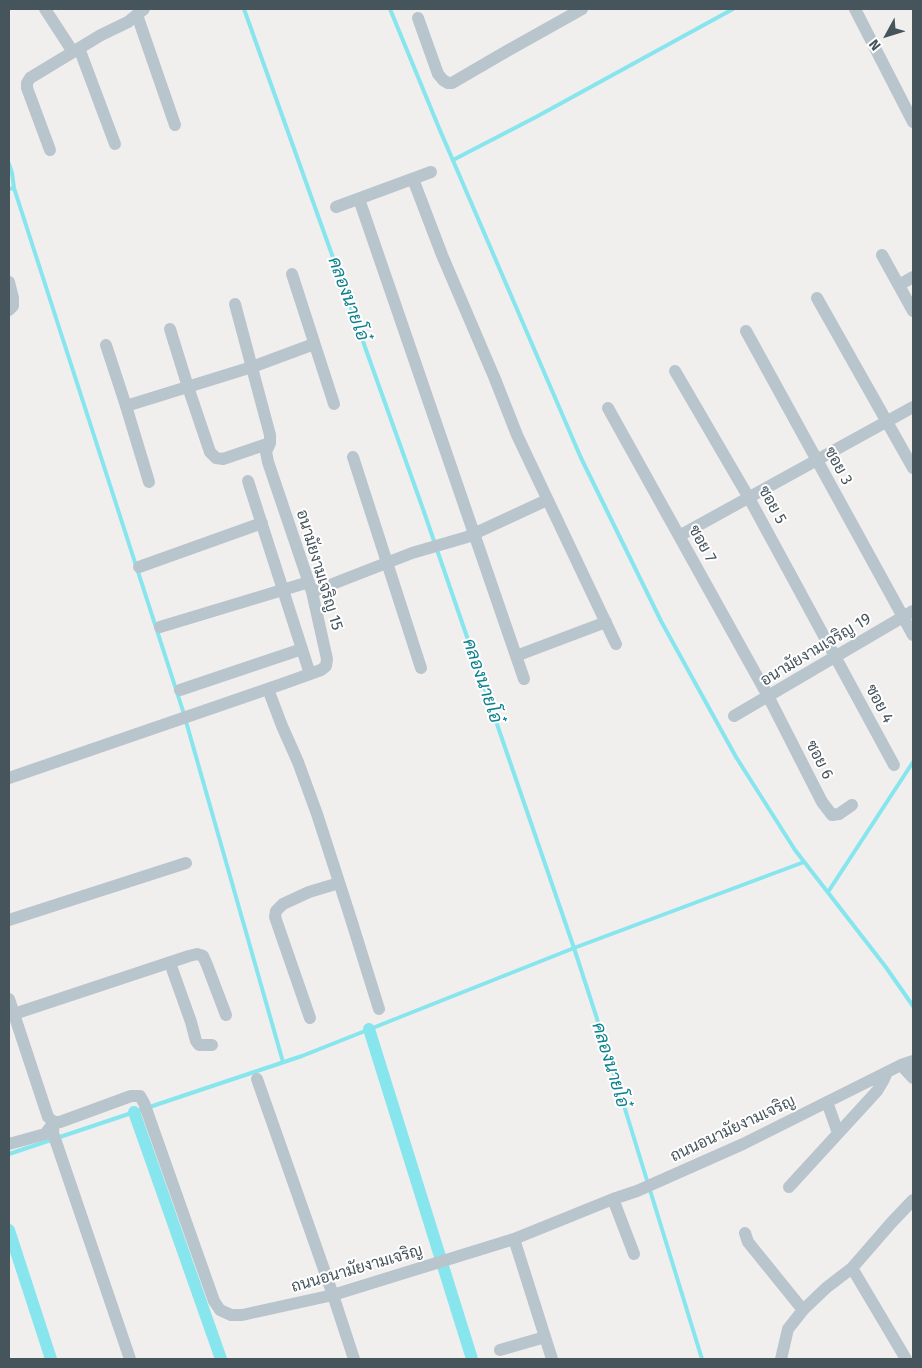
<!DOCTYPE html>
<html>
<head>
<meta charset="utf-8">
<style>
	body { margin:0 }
	#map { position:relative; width:922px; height:1368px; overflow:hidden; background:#f1eeee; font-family:"Fira Sans",sans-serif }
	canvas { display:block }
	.frame { position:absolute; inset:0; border:10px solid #46545c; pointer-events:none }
	.north { position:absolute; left:862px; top:10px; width:50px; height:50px; -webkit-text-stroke:4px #fff; paint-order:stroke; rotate:231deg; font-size:14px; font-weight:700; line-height:20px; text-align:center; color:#46545c }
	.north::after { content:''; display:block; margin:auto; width:18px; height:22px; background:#46545c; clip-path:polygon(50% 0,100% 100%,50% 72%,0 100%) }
</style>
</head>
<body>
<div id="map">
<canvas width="922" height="1368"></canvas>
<div class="frame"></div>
<div class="north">N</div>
</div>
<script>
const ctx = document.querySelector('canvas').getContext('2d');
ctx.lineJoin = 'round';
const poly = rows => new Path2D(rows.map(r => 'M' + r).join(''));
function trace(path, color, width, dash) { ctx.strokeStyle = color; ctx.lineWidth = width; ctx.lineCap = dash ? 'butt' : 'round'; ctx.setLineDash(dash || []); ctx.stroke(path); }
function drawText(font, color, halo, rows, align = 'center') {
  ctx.font = font + ' "Fira Sans",Sarabun,sans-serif'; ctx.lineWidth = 4; ctx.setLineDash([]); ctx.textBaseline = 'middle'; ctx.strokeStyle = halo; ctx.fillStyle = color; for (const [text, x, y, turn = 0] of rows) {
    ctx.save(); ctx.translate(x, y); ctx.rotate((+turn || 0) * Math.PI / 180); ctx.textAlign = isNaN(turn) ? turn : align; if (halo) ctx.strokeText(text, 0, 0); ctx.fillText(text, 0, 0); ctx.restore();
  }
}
trace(poly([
	[244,9,423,509,574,948,601,1031,702,1359],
	[390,9,439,128,581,458,661,621,736,757,795,850,885,966,913,1006],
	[453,160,536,117,733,9],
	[9,164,12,173,14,188,9,189],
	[14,188,183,711,283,1062],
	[828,892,913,762],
	[9,1154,302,1056,574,948,804,862]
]), '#87e5ee', 4);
trace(poly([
	[369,1029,472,1359],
	[134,1112,221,1359],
	[9,1230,51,1359]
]), '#87e5ee', 12);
trace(poly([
	[45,9,73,52],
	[855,9,913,122],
	[137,15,175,125],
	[418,18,438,74,443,80,448,83,452,83,507,51,582,9],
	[79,48,115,144],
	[50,150,27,88,27,83,30,78,101,35,128,22,144,9],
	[413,179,442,255,495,379,517,435,616,644],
	[359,199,524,679],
	[336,207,431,172],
	[882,255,913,311],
	[292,274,334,404],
	[9,282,13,298,13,306,9,310],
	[899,285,913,277],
	[817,298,913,468],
	[170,329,188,387,210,452,216,458,223,459,270,443],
	[746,331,913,635],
	[106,345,126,406,149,482],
	[675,371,749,498,894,765],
	[126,406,252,367,314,344],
	[608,408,768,696,822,802,832,815,839,814,852,805],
	[353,457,421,668],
	[248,481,310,674],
	[679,536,913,407],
	[139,567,262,523],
	[312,592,412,553,467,537,547,500],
	[160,627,309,582],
	[516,656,606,622],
	[268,689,282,726,298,762,317,814,350,916,379,1009],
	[180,690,302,649],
	[734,716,913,611],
	[9,778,285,683,321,670,326,666,327,659,312,592,268,462,266,452,270,443,270,435,235,304],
	[9,920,186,863],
	[170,963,191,1022,196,1041,199,1045,212,1045],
	[9,999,48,1117,54,1122,60,1122,131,1096,140,1096,144,1103,214,1301,220,1310,231,1315,242,1315,333,1295,514,1239,613,1199,637,1191,743,1144,901,1065,913,1061],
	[14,1014,189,956,197,954,203,956,207,965,226,1015],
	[310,1018,275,917,276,911,283,904,309,892,339,883],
	[901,1065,913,1078],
	[257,1079,333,1295,354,1359],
	[827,1102,838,1133],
	[54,1122,53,1133,130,1359],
	[9,1144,45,1134,54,1122],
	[789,1187,877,1091,883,1081,887,1072],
	[613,1199,634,1254],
	[745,1233,748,1242,803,1310],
	[514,1239,552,1359],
	[852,1268,906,1359],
	[500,1350,545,1337],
	[781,1359,788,1329,803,1310,826,1288,852,1268,892,1222,913,1200]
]), '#b9c5cc', 12);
drawText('16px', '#46545c', '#fff', [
	["ซอย 3",838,466,61],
	["ซอย 5",772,505,61],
	["ซอย 7",702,544,61],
	["อนามัยงามเจริญ 15",319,570,73],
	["อนามัยงามเจริญ 19",816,650,-31],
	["ซอย 4",879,704,62],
	["ซอย 6",819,760,63],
	["ถนนอนามัยงามเจริญ",733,1129,-25],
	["ถนนอนามัยงามเจริญ",357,1269,-16]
]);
drawText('italic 18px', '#0a828e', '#fff', [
	["คลองนายโอ๋",348,299,70],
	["คลองนายโอ๋",482,681,71],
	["คลองนายโอ๋",610,1065,73]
]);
</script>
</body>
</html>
